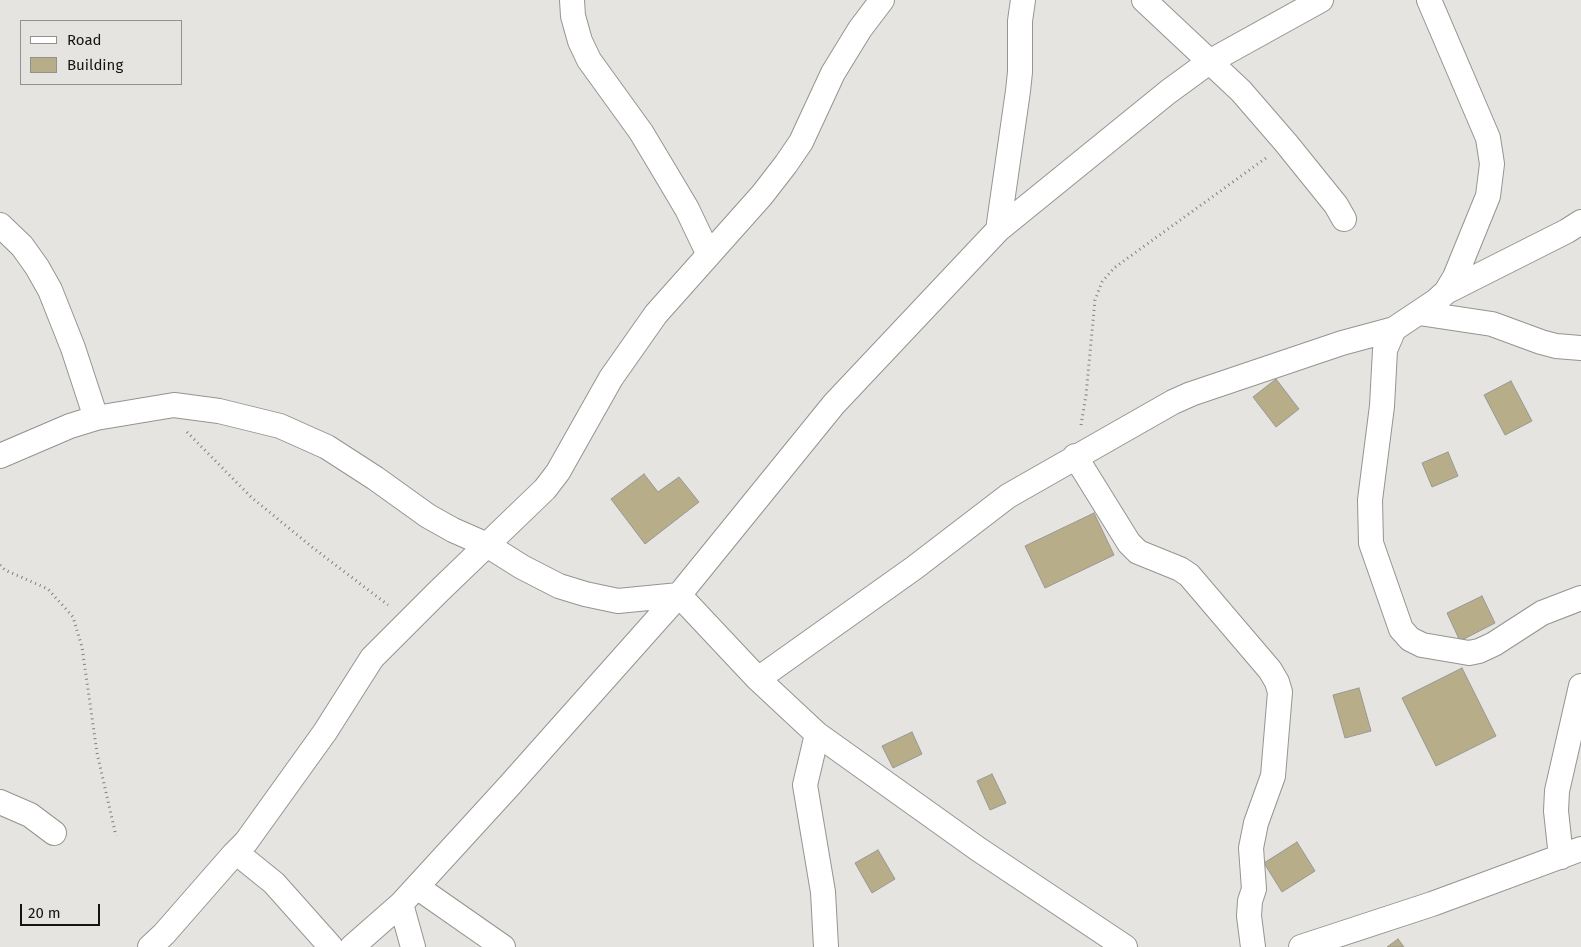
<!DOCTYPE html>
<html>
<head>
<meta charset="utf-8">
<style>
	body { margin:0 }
	#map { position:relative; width:1581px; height:947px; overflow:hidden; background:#e5e4e1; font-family:"Fira Sans",sans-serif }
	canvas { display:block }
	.legend { position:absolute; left:20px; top:20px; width:162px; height:65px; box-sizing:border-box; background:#e5e4e1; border:1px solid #92918f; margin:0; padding:6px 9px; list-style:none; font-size:15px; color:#151413 }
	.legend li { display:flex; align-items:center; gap:10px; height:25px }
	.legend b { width:25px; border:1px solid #92918f }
	.scale { position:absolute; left:20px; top:904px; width:80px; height:22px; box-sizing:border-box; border:2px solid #151413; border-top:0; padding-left:6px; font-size:15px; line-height:18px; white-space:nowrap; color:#151413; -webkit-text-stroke:4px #e5e4e1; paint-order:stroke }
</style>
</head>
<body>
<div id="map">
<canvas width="1581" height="947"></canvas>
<ul class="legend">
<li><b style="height:6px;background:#fff"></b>Road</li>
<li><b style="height:14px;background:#b7ad89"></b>Building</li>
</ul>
<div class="scale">20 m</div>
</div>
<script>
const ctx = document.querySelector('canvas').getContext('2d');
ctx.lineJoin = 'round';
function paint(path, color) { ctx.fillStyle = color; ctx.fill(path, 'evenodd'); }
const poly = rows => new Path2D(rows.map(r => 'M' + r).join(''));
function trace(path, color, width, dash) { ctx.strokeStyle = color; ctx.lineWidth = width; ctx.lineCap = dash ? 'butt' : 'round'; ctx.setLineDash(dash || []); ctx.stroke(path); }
const building = poly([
	[1276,379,1299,409,1276,427,1253,397,1276,379],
	[1511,381,1532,421,1505,435,1484,395,1511,381],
	[1448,452,1458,476,1432,487,1422,463,1448,452],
	[644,474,658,492,679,477,699,502,645,544,611,499,644,474],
	[1094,513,1114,555,1045,588,1025,546,1094,513],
	[1482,596,1495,623,1460,641,1447,613,1482,596],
	[1462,668,1496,736,1436,766,1402,698,1462,668],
	[1359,688,1371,731,1345,738,1333,695,1359,688],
	[912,732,922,754,893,768,882,746,912,732],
	[992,774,1006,803,990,810,977,781,992,774],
	[1297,842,1315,871,1282,892,1264,863,1297,842],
	[878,850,895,879,872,893,855,863,878,850],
	[1398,939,1404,947,1387,947,1398,939]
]);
paint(building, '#b7ad89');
trace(building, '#989793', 1);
const street = poly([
	[572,0,573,16,580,41,589,60,641,132,662,167,687,209,708,253],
	[1144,0,1241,91,1286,143,1336,205,1344,219],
	[1429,0,1488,138,1492,164,1488,196,1455,277,1446,292,1436,301,1394,329,1385,350,1382,406,1370,500,1371,543,1401,629,1410,639,1422,645,1469,653,1479,651,1494,644,1542,613,1581,598],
	[0,225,22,246,37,267,50,290,73,348,96,418],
	[998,230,1018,91,1020,72,1020,21,1023,0],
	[1446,292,1567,231,1581,222],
	[1419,313,1492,324,1541,342,1556,346,1581,348],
	[0,456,70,426,96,418,174,405,219,411,280,426,327,447,375,478,428,516,453,530,487,545,522,567,559,586,585,594,618,601,679,595,758,679,817,734,978,849,1125,947],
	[1075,456,1129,543,1138,552,1180,569,1189,575,1270,670,1277,682,1280,692,1273,776,1256,823,1251,848,1254,889,1250,901,1249,916,1253,947],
	[758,679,914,568,1008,496,1173,402,1191,394,1342,343,1394,329],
	[817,734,805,785,823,892,826,947],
	[0,802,30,815,54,833],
	[234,854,243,858,274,883,331,947],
	[1561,857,1556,811,1557,791,1581,686],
	[417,887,503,947],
	[401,904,413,947],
	[150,947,164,934,234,854,246,842,325,732,372,658,438,592,545,489,558,472,611,378,656,314,762,195,786,164,801,142,833,73,860,29,882,0],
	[352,947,401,904,509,786,679,595,834,404,998,230,1168,92,1209,62,1321,0],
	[1301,947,1432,904,1581,849]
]);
trace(street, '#959491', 26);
trace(poly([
	[1081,425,1086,395,1095,300,1102,282,1114,268,1266,158],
	[187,432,251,497,312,547,388,605],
	[0,565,5,570,48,589,73,617,82,647,97,753,116,836]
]), '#82817f', 3, [1, 4]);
trace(street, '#fff', 24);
</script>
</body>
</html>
